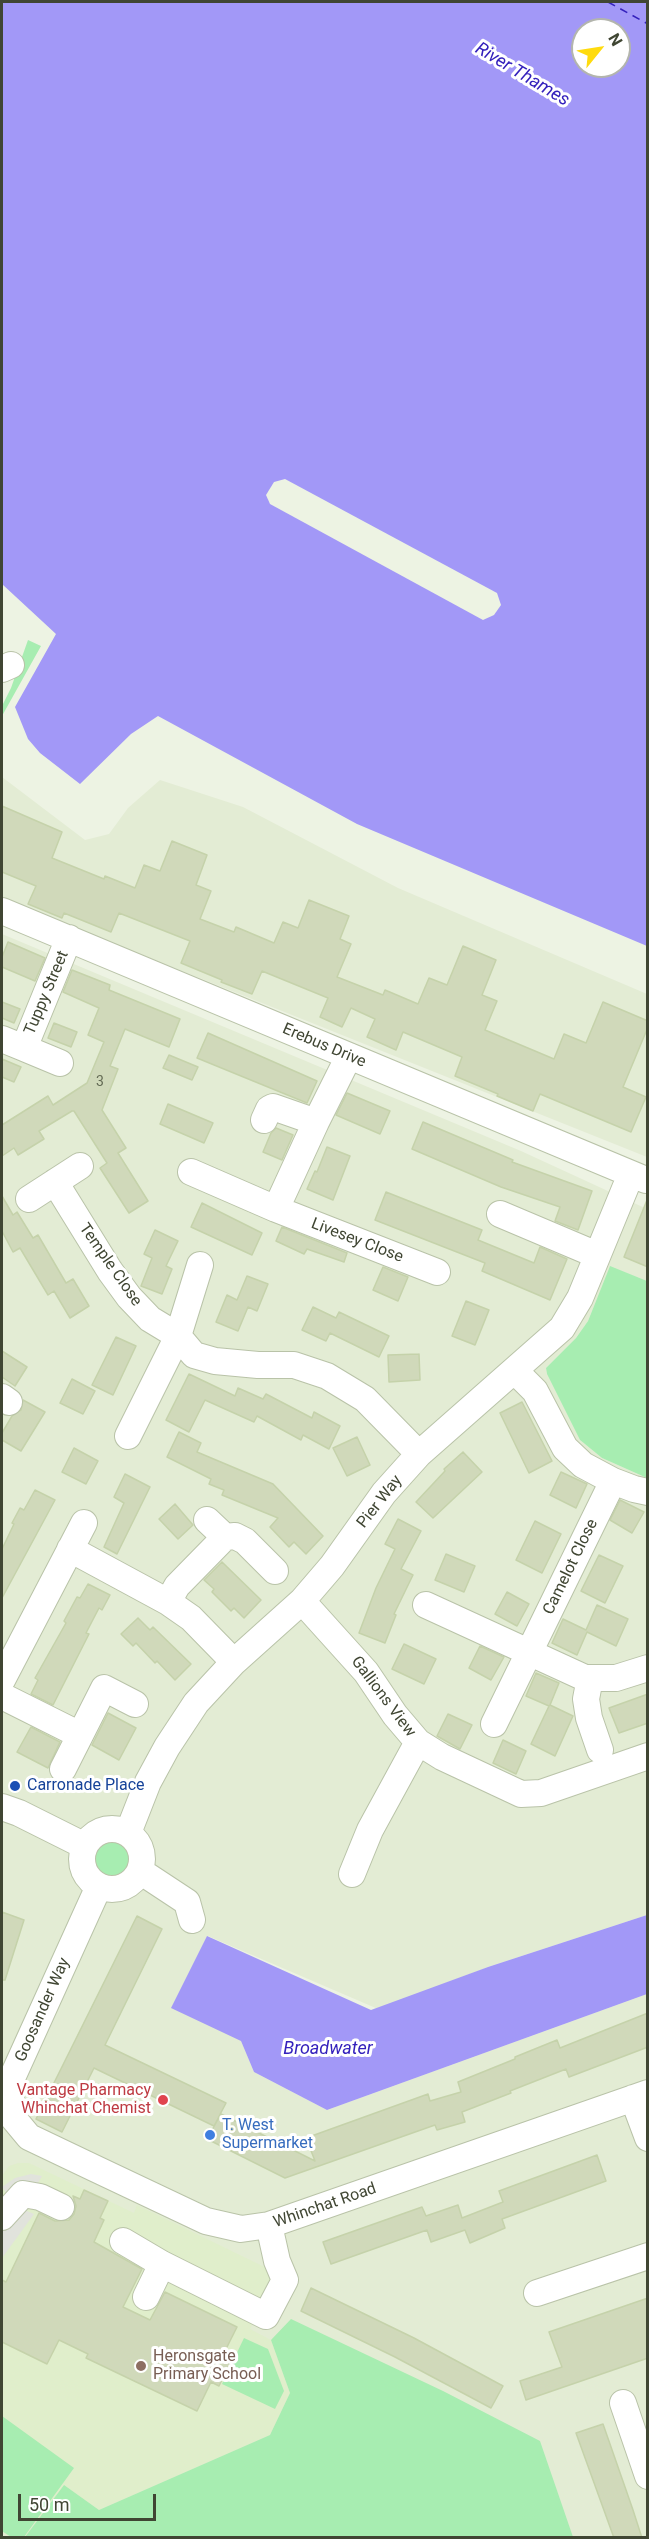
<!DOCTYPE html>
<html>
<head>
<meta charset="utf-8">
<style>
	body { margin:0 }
	#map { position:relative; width:649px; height:2539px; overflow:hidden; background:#edf3e3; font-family:Roboto,sans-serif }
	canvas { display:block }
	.frame { position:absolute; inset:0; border:3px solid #404633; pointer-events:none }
	.north { position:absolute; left:571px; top:18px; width:60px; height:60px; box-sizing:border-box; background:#fff; border:2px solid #b3b5ad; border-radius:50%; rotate:60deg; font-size:16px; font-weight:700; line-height:24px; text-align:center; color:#404633 }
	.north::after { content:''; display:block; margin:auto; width:21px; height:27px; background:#ffdb0e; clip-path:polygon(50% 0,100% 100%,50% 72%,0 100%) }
	.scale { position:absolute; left:18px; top:2494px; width:138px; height:27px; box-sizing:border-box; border:3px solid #404633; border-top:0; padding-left:8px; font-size:18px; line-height:21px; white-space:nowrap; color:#404633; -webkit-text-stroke:4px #fff; paint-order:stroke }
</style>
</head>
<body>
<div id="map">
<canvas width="649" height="2539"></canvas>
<div class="frame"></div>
<div class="north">N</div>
<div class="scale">50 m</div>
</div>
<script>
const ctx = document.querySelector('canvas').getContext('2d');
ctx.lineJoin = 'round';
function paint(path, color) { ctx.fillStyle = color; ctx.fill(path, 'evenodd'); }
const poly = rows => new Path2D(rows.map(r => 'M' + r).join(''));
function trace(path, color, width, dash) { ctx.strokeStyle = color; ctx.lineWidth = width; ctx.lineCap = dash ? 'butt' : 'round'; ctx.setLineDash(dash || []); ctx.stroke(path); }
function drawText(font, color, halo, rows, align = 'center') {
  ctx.font = font + ' Roboto,sans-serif'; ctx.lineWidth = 6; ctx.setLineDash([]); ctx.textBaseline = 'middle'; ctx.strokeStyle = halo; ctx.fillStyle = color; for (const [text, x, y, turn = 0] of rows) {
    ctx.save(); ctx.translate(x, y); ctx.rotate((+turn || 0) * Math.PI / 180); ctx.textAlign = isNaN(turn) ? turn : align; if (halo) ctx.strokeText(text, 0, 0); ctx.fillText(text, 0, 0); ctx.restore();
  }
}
paint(poly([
	[2,777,85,840,109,834,128,808,160,780,243,807,398,888,647,994,647,1157,2,899],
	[2,934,521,1151,647,1209,647,1281,610,1267,588,1321,576,1338,546,1368,547,1374,580,1440,602,1458,647,1478,647,1915,488,1967,378,2009,208,1936,241,2041,254,2072,327,2110,647,1994,647,2537,2,2537]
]), '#e3ecd4');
paint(poly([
	[18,2163,29,2163,134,2213,137,2205,279,2274,250,2329,271,2340,290,2393,270,2435,99,2510,64,2485,25,2537,9,2537,2,2532,2,2176,9,2166]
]), '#e0eecb');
paint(poly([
	[28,640,41,646,2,716,2,706,11,688],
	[610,1266,647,1281,647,1478,602,1458,580,1440,547,1374,546,1368,576,1338,588,1321],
	'93 1859a19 19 0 1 1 38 0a19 19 0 1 1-38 0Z',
	[291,2319,443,2391,540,2441,573,2537,25,2537,64,2485,99,2510,270,2435,290,2393,271,2340],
	[244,2338,268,2349,284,2391,275,2409,222,2384],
	[2,2416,74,2468,24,2537,11,2537,2,2531]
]), '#a7edb1');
paint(poly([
	[31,2174,42,2176,22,2209,34,2214,2,2258,2,2206,8,2195,2,2187,15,2178]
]), '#e1e3dc');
paint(poly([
	[2,2,647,2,647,946,357,824,158,716,131,734,80,784,40,753,28,739,15,707,56,634,2,584],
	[583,30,619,30,619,66,583,66],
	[647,1915,647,1994,327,2110,254,2072,241,2041,171,2008,207,1936,371,2010,488,1967]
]), '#a298f7');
paint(poly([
	[285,479,497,593,501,605,494,615,483,620,270,504,266,495,274,482]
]), '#edf3e3');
trace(poly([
	[608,2,648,24]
]), '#3421bc', 1.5, [8, 6]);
const building = poly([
	[2,806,62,832,52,858,104,879,105,876,135,888,144,865,160,871,172,841,207,855,196,885,211,891,200,919,234,932,236,927,274,943,283,922,298,928,309,900,349,916,340,939,351,944,337,977,383,995,385,990,418,1004,429,978,447,985,463,946,496,960,482,995,497,1001,485,1030,554,1059,564,1034,586,1043,603,1002,648,1021,648,1027,623,1087,646,1097,631,1132,540,1094,533,1111,497,1096,498,1094,455,1076,462,1057,403,1032,396,1050,367,1037,375,1019,351,1008,342,1027,320,1017,328,998,262,971,252,994,221,982,222,980,181,963,190,941,119,913,111,932,64,913,62,918,28,904,36,886,2,872,2,806],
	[8,942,45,958,35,981,2,967,2,957,8,942],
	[72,970,110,985,109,990,180,1019,169,1047,125,1029,110,1066,118,1069,102,1110,126,1148,118,1153,148,1201,129,1213,100,1168,107,1163,74,1111,72,1111,39,1131,44,1139,18,1155,14,1148,2,1156,2,1125,48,1096,53,1105,87,1083,104,1042,88,1035,99,1008,63,992,72,970],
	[2,1002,20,1009,14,1023,2,1018,2,1002],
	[54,1023,77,1032,71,1047,48,1038,54,1023],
	[208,1033,317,1081,307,1103,197,1058,208,1033],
	[169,1055,198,1067,192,1080,163,1068,169,1055],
	[2,1059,21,1067,14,1082,2,1077,2,1059],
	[347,1093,390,1111,380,1134,336,1115,347,1093],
	[168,1104,213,1123,204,1143,160,1124,168,1104],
	[423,1122,513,1160,512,1162,592,1191,578,1230,555,1221,560,1207,501,1187,412,1149,423,1122],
	[276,1128,293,1135,282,1160,263,1152,271,1133,276,1128],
	[327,1147,350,1156,333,1200,307,1189,315,1171,317,1172,327,1147],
	[386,1192,482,1230,478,1240,534,1263,540,1247,567,1259,550,1300,482,1271,485,1263,375,1220,386,1192],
	[2,1196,13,1215,17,1212,33,1238,38,1235,66,1283,73,1279,89,1306,70,1318,54,1291,48,1295,20,1248,13,1252,2,1231,2,1196],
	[647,1200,648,1200,648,1267,624,1257,647,1200],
	[202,1203,262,1233,252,1255,191,1227,202,1203],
	[282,1227,347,1253,344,1262,307,1249,304,1254,276,1241,282,1227],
	[155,1230,178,1241,166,1266,172,1269,162,1294,141,1286,152,1258,144,1254,155,1230],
	[383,1267,408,1277,398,1301,373,1290,383,1267],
	[247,1276,268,1284,257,1311,248,1307,238,1331,216,1322,227,1295,237,1300,247,1276],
	[466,1301,489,1310,475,1345,452,1336,466,1301],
	[313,1307,336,1318,339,1312,389,1336,379,1357,330,1333,326,1341,302,1330,313,1307],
	[116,1337,136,1346,113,1395,92,1385,116,1337],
	[2,1351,27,1367,15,1386,2,1377,2,1351],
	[419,1354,420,1380,389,1382,388,1355,419,1354],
	[189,1374,235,1396,238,1388,263,1399,266,1394,312,1418,314,1412,340,1426,329,1449,303,1435,301,1440,257,1416,254,1422,205,1400,189,1432,166,1420,189,1374],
	[72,1379,95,1391,83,1414,60,1403,72,1379],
	[23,1400,45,1412,21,1451,2,1440,2,1433,12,1416,21,1410,23,1400],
	[522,1402,552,1461,529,1473,500,1413,522,1402],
	[179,1432,201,1443,197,1452,273,1484,323,1536,306,1554,294,1542,289,1547,270,1527,278,1518,222,1495,224,1490,209,1484,211,1479,167,1457,179,1432],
	[357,1437,370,1465,347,1476,333,1448,357,1437],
	[74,1448,98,1461,86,1484,62,1472,74,1448],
	[463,1452,482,1472,433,1518,416,1502,445,1471,444,1469,463,1452],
	[561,1472,587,1484,576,1508,550,1495,561,1472],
	[125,1474,150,1487,117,1554,104,1547,124,1503,114,1497,125,1474],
	[35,1490,55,1500,2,1598,2,1549,14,1524,12,1523,20,1508,24,1510,35,1490],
	[620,1500,644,1512,632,1533,610,1520,620,1500],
	[175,1504,193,1525,178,1539,159,1519,175,1504],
	[398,1519,421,1531,401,1569,413,1575,394,1614,396,1615,385,1643,359,1633,376,1588,395,1549,385,1544,398,1519],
	[535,1521,561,1534,542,1573,516,1560,535,1521],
	[446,1554,475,1566,464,1592,435,1580,446,1554],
	[599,1555,623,1566,605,1603,581,1591,599,1555],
	[222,1562,261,1600,244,1618,234,1608,231,1611,212,1592,214,1589,204,1580,222,1562],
	[88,1584,110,1595,102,1610,99,1608,86,1633,89,1634,53,1705,31,1694,38,1680,35,1678,66,1623,64,1621,77,1597,80,1598,88,1584],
	[507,1592,529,1604,517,1626,495,1614,507,1592],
	[597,1605,628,1619,616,1646,587,1632,577,1655,552,1643,563,1619,586,1630,597,1605],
	[138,1618,150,1630,153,1627,191,1664,175,1680,157,1661,155,1663,136,1643,133,1646,121,1634,138,1618],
	[404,1644,436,1659,424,1684,392,1669,404,1644],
	[480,1646,504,1657,491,1680,469,1668,480,1646],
	[536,1673,559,1683,550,1705,573,1716,555,1756,531,1744,549,1706,526,1696,536,1673],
	[648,1694,648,1723,619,1733,609,1708,648,1694],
	[108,1713,136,1728,119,1760,92,1745,108,1713],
	[448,1714,472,1725,460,1749,437,1736,448,1714],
	[31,1727,60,1742,48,1768,17,1752,31,1727],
	[503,1740,526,1751,516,1774,493,1763,503,1740],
	[2,1912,24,1920,5,1980,2,1980,2,1912],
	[137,1916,162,1929,105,2045,226,2103,214,2126,94,2068,62,2132,36,2119,137,1916],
	[648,2013,648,2047,569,2077,566,2069,510,2091,511,2093,462,2112,465,2122,437,2130,435,2125,285,2178,207,2139,221,2114,315,2161,306,2138,428,2094,430,2101,461,2092,458,2082,515,2059,515,2057,557,2040,560,2048,648,2013],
	[597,2155,606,2181,502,2219,505,2228,470,2243,465,2230,431,2242,427,2230,331,2264,323,2242,422,2207,426,2216,458,2205,462,2218,503,2202,499,2191,597,2155],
	[84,2190,108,2201,100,2218,104,2220,94,2242,142,2269,123,2307,150,2320,165,2292,237,2327,223,2355,232,2359,219,2386,211,2382,197,2411,86,2358,88,2354,59,2340,47,2364,2,2342,2,2280,6,2282,39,2213,55,2221,69,2220,74,2214,76,2206,73,2196,80,2199,84,2190],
	[311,2288,414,2338,503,2386,491,2408,395,2357,301,2311,311,2288],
	[648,2298,648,2358,526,2400,520,2381,562,2367,549,2332,648,2298],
	[603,2424,633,2510,642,2538,614,2538,576,2433,603,2424]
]);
paint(building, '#d0d9ba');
trace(building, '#c5d2aa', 1.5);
const minor = poly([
	[2,669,11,665],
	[2,911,646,1180],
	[2,1039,24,1048,69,938],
	[24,1048,60,1063],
	[264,1120,269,1109,273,1107,316,1122],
	[191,1172,276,1209,437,1272],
	[55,1182,110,1271,129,1297,150,1319,178,1336,194,1355,215,1361,258,1365,294,1365,327,1376,365,1399,419,1454],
	[29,1199,80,1166],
	[276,1209,316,1122,349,1056],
	[500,1214,597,1255],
	[515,1371,535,1391,565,1448,583,1465,613,1481,634,1489,648,1492],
	[2,1397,9,1402],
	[128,1436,178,1336,200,1265],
	[207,1520,225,1537],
	[70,1549,168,1602,191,1618,234,1662],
	[302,1601,366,1672,395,1715,418,1742,442,1757,521,1794,541,1793,648,1756],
	[168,1602,177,1586,225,1537,235,1536,245,1541,275,1571],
	[426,1605,585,1678,616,1678,648,1668],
	[590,1678,586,1699,589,1718,600,1750],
	[2,1680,84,1523],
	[2,1696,80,1735],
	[494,1724,613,1481],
	[63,1769,104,1688,135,1704],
	[2,1807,19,1813,85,1846],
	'82 1859a30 30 0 1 1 60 0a30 30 0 1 1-60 0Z',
	[128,1833,148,1782,167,1747,196,1703,234,1662,302,1601,332,1566,384,1493,419,1454,562,1328,580,1298,631,1174],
	[140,1871,187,1902,192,1920],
	[352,1874,370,1830,418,1742],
	[633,2098,648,2138],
	[14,2119,29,2137,94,2168,206,2221,241,2229,269,2225,648,2093],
	[14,2119,10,2090,12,2078,99,1886],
	[2,2217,23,2194,40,2197,61,2207],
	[123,2241,162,2264,266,2316,285,2280,277,2261,269,2225],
	[537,2293,648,2256],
	[146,2297,162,2264],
	[623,2403,648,2476]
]);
trace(minor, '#b9c3a8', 28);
trace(minor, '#fff', 26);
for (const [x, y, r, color] of [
	[15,1786,6,"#1a4fb4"],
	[163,2100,6,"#e0444e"],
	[210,2135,6,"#3f7fe0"],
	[141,2366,6,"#8d6e63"]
]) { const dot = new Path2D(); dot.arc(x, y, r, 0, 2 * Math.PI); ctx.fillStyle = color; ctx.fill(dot); trace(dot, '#fff', 2); }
drawText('14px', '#646b55', null, [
	["3",100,1082]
]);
drawText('16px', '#404633', '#fff', [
	["Tuppy Street",47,993,-67],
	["Erebus Drive",324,1046,23],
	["Livesey Close",357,1241,21],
	["Temple Close",110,1265,55],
	["Pier Way",380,1502,-52],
	["Camelot Close",571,1567,-64],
	["Gallions View",383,1697,53],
	["Goosander Way",43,2010,-66],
	["Whinchat Road",325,2206,-19]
]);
drawText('16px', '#164399', '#fff', [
	["Carronade Place",27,1786]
], 'left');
drawText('16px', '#be3a42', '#fff', [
	["Vantage Pharmacy",151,2091],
	["Whinchat Chemist",151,2109]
], 'right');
drawText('16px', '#366cbe', '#fff', [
	["T. West",222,2126],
	["Supermarket",222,2144]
], 'left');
drawText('16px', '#785e54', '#fff', [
	["Heronsgate",153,2357],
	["Primary School",153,2375]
], 'left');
drawText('italic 18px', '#3421bc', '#fff', [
	["River Thames",522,75,31],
	["Broadwater",328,2049]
]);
</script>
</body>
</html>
